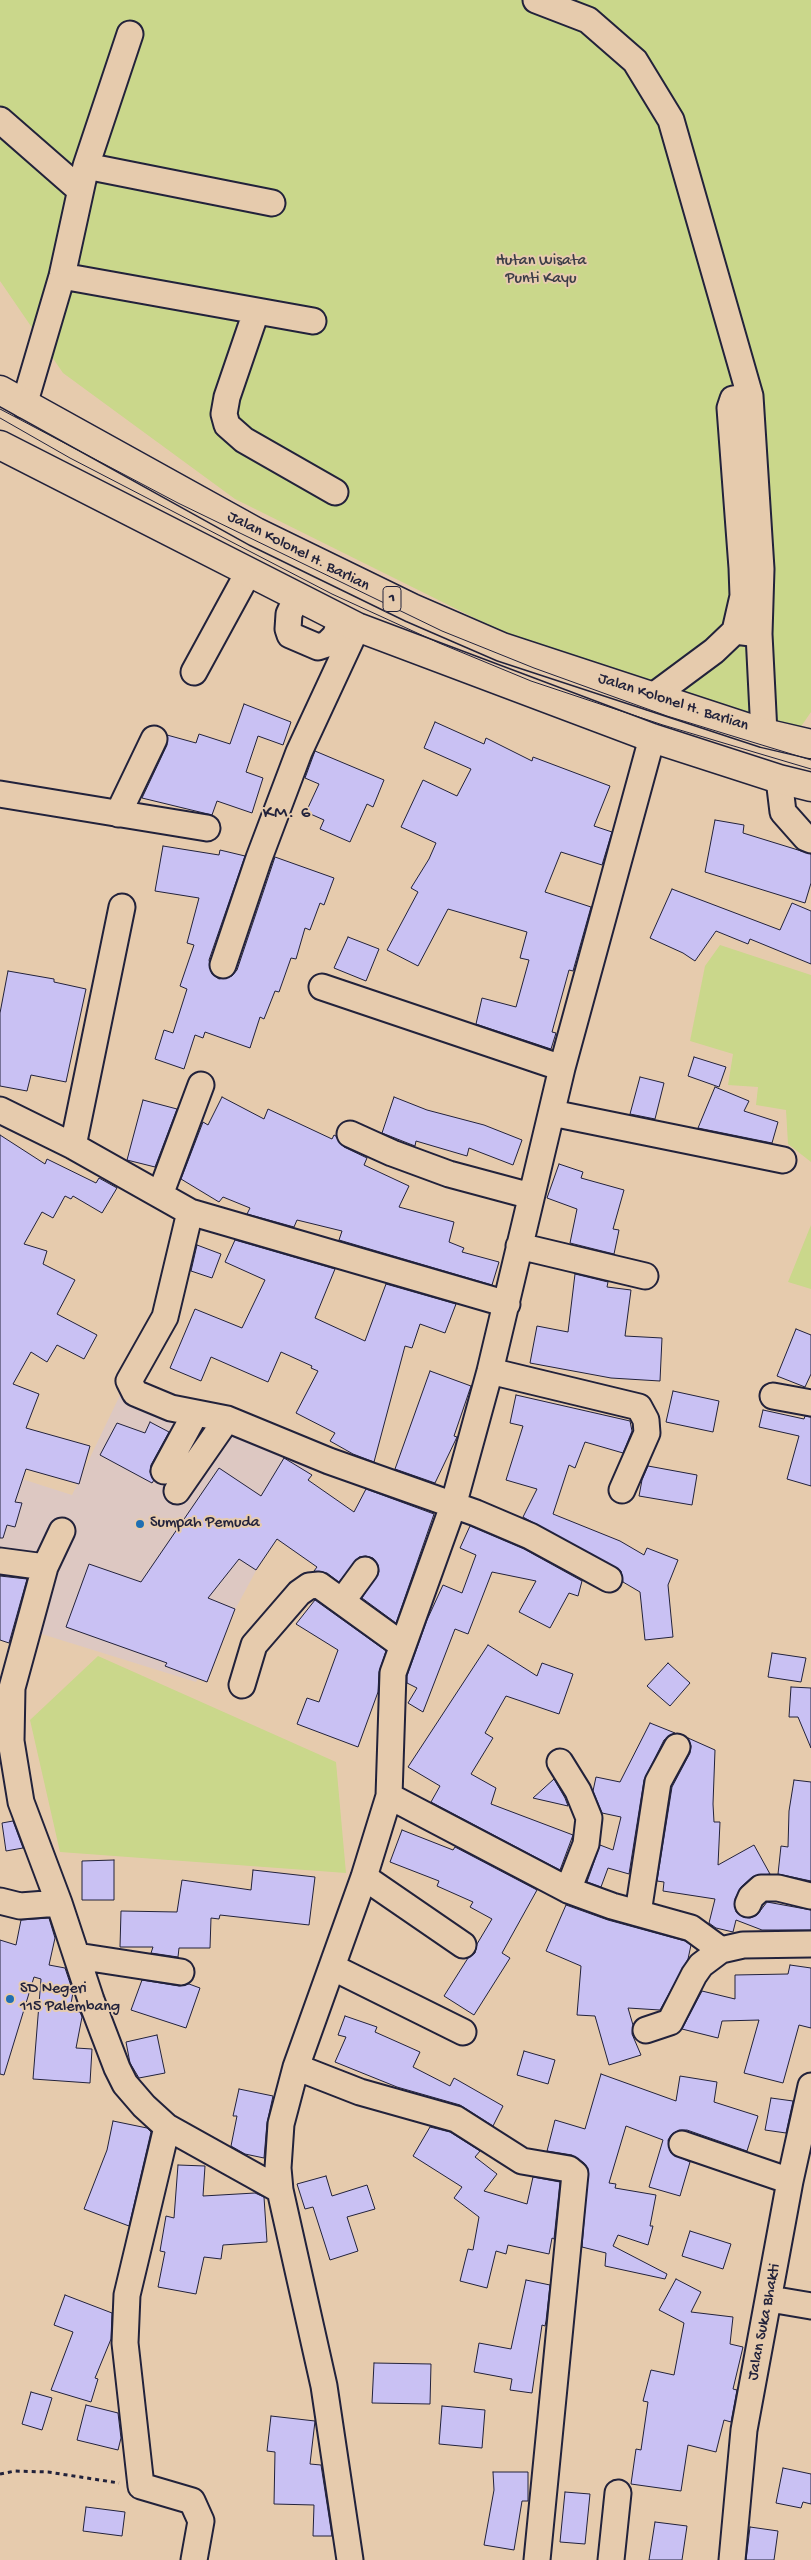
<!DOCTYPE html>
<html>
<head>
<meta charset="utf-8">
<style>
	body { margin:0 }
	canvas { display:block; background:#e6cbad }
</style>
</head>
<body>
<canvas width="811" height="2560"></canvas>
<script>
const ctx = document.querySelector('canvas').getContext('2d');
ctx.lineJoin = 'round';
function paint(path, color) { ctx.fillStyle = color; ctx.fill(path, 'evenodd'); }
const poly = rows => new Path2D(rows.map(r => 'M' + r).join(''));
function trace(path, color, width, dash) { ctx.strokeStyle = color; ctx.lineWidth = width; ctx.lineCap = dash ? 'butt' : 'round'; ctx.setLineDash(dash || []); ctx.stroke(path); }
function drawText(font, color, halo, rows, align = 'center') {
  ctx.font = font + ' "Gochi Hand",sans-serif'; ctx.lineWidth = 4; ctx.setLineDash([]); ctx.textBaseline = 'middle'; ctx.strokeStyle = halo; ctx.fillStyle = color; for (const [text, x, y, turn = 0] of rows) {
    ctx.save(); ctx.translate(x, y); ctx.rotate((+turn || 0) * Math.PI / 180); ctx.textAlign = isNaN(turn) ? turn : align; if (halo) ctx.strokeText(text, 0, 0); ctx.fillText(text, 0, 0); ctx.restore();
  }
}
paint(poly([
	[122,1391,313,1465,196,1682,32,1631,55,1562,0,1553,0,1472,72,1495]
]), '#ddc8c2');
paint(poly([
	[0,0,811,0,811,712,787,747,545,653,235,499,63,373,0,281],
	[720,945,811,975,811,1162,788,1144,786,1110,756,1105,758,1087,728,1085,733,1054,690,1041,705,966],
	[811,1225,811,1289,788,1282],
	[98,1656,336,1762,346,1873,60,1852,30,1720]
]), '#cad78b');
const building = poly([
	[244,704,291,722,283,745,258,736,246,772,263,778,252,813,217,801,212,815,142,798,167,745,167,735,196,743,199,734,230,744,244,704],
	[435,722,484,744,486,738,532,761,533,757,610,786,594,826,612,832,602,865,561,852,545,892,591,907,573,971,569,970,552,1032,556,1033,551,1049,476,1024,482,998,516,1007,529,960,520,958,527,932,448,909,418,966,387,950,418,892,411,888,429,859,436,843,401,827,423,780,457,796,471,769,424,748,435,722],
	[315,751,384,780,373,807,367,804,350,842,320,829,324,820,306,812,319,784,305,778,315,751],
	[715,820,744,825,743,833,811,854,811,883,805,903,705,872,715,820],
	[163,846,219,855,220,850,245,856,209,960,212,974,219,979,232,976,237,970,275,857,334,878,324,905,320,903,310,930,305,928,296,959,291,958,279,992,275,991,264,1019,260,1017,250,1048,205,1032,203,1038,195,1035,184,1069,155,1059,164,1030,173,1033,187,989,180,986,194,945,187,943,199,898,155,891,163,846],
	[672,889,780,930,792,903,811,911,811,964,750,939,748,944,716,931,695,961,683,953,650,938,672,889],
	[348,937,379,949,366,981,334,968,348,937],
	[8,971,54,979,54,982,86,989,66,1082,31,1075,27,1091,0,1086,0,1013,8,971],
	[694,1057,726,1067,719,1087,688,1076,694,1057],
	[640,1077,664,1083,655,1119,630,1114,640,1077],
	[715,1087,749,1101,744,1111,778,1122,772,1143,698,1128,715,1087],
	[222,1097,264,1119,268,1109,332,1139,334,1135,336,1136,344,1147,367,1158,364,1165,409,1186,399,1207,454,1222,449,1242,464,1248,462,1252,499,1262,492,1285,339,1240,342,1231,297,1220,294,1227,247,1214,250,1208,223,1197,219,1202,181,1179,203,1122,208,1125,222,1097],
	[394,1097,427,1110,484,1125,522,1140,513,1165,469,1148,467,1156,416,1141,415,1146,382,1133,394,1097],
	[143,1100,177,1109,155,1167,127,1160,143,1100],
	[0,1135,45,1164,47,1159,96,1183,99,1178,117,1188,102,1213,73,1196,71,1199,65,1196,53,1218,42,1212,24,1244,47,1251,43,1264,75,1280,57,1314,97,1335,84,1359,57,1345,47,1362,31,1352,13,1384,39,1394,26,1428,90,1446,79,1484,26,1469,15,1502,22,1503,15,1527,7,1525,3,1538,0,1538,0,1135],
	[559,1164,583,1172,581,1178,624,1190,613,1229,619,1230,614,1254,570,1243,577,1209,547,1198,559,1164],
	[235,1240,335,1269,315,1318,365,1341,386,1284,456,1304,445,1333,420,1324,412,1348,405,1346,374,1462,353,1454,330,1441,335,1433,296,1413,318,1371,311,1368,312,1366,281,1352,268,1382,211,1357,201,1381,170,1368,195,1309,242,1328,265,1280,225,1262,235,1240],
	[197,1245,221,1254,212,1278,191,1271,197,1245],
	[575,1274,608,1282,607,1287,631,1290,625,1336,662,1338,660,1381,611,1378,530,1363,537,1326,568,1332,575,1274],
	[796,1329,811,1335,811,1374,805,1387,777,1376,796,1329],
	[430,1371,471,1386,454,1436,457,1437,435,1483,395,1469,430,1371],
	[673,1391,719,1401,713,1432,666,1422,673,1391],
	[516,1395,630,1421,632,1431,623,1453,585,1442,575,1468,569,1465,553,1514,620,1541,644,1555,647,1548,678,1560,668,1585,673,1637,645,1640,640,1592,623,1582,621,1571,523,1517,537,1489,506,1480,523,1426,510,1423,516,1395],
	[763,1410,804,1419,805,1416,811,1417,811,1486,787,1479,799,1436,759,1427,763,1410],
	[150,1422,169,1432,151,1465,150,1472,154,1480,152,1483,100,1455,117,1423,145,1433,150,1422],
	[284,1458,312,1475,308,1480,354,1512,366,1489,434,1514,396,1623,362,1598,379,1572,378,1565,373,1558,366,1556,359,1557,339,1582,327,1573,314,1571,317,1567,277,1539,256,1570,239,1559,208,1598,235,1609,207,1682,165,1666,167,1663,66,1627,89,1564,141,1582,219,1468,261,1496,284,1458],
	[648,1466,697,1475,692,1505,639,1496,642,1480,648,1466],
	[470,1526,524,1549,582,1581,578,1596,569,1593,550,1628,519,1612,536,1581,492,1572,468,1634,455,1629,423,1712,408,1703,417,1688,407,1683,407,1676,427,1620,443,1585,462,1593,476,1555,460,1548,470,1526],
	[0,1576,27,1579,9,1643,0,1640,0,1576],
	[315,1600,386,1651,379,1672,378,1692,358,1747,297,1724,307,1698,319,1702,338,1650,296,1624,315,1600],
	[488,1645,537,1676,542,1663,573,1674,559,1714,506,1696,485,1733,493,1738,471,1774,496,1788,491,1804,573,1835,560,1870,431,1802,440,1786,408,1767,488,1645],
	[772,1653,806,1658,801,1682,768,1677,772,1653],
	[668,1663,690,1683,670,1706,647,1686,668,1663],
	[791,1687,811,1688,811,1748,798,1717,789,1717,791,1687],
	[650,1723,675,1733,664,1740,644,1780,629,1874,608,1868,601,1887,587,1882,600,1845,613,1850,621,1817,602,1813,593,1791,596,1777,620,1782,650,1723],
	[688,1738,715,1750,713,1804,714,1822,720,1822,718,1865,754,1845,770,1874,752,1877,741,1887,735,1899,736,1912,743,1917,750,1918,757,1915,767,1902,811,1910,811,1930,762,1930,736,1920,733,1932,716,1928,709,1923,715,1899,663,1891,664,1882,657,1881,672,1787,690,1753,691,1746,688,1738],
	[554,1779,565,1798,568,1806,533,1798,554,1779],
	[794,1780,811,1782,811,1881,778,1874,781,1846,788,1847,789,1811,794,1780],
	[13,1821,23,1848,6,1851,2,1823,13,1821],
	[402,1830,453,1850,455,1847,537,1890,502,1953,510,1958,474,2015,444,1996,468,1958,475,1953,477,1944,492,1919,470,1907,473,1902,437,1886,439,1881,390,1862,402,1830],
	[114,1860,114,1900,82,1900,82,1861,114,1860],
	[253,1870,315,1877,309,1925,220,1915,219,1919,211,1918,210,1948,179,1948,178,1957,151,1953,153,1947,120,1947,121,1911,177,1912,182,1880,251,1890,253,1870],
	[566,1905,608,1920,685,1941,691,1945,688,1959,660,2010,628,2008,633,2025,632,2034,641,2055,609,2065,595,2016,577,2015,581,1966,546,1951,566,1905],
	[49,1918,55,1938,49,1965,65,1968,73,1992,70,2010,80,2012,82,2017,76,2048,92,2049,90,2083,33,2079,41,1979,34,1977,4,2075,0,2074,0,1940,16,1945,21,1920,49,1918],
	[790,1965,811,1968,811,2028,799,2025,783,2083,744,2073,759,2020,722,2021,718,2038,682,2029,702,1991,735,1999,735,1975,788,1974,790,1965],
	[142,1980,179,1986,189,1984,200,1988,186,2028,131,2010,142,1980],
	[345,2016,377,2027,375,2032,420,2052,413,2067,450,2086,454,2078,503,2106,493,2126,460,2105,397,2087,335,2062,346,2037,338,2035,345,2016],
	[157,2035,165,2073,139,2078,130,2063,126,2042,157,2035],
	[524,2051,555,2060,548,2084,517,2075,524,2051],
	[601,2074,676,2101,680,2076,717,2082,714,2102,758,2116,747,2151,687,2130,679,2130,672,2134,668,2140,671,2153,690,2162,680,2196,649,2187,663,2140,626,2126,609,2183,616,2184,615,2188,656,2195,650,2226,653,2226,648,2245,618,2235,613,2246,667,2274,665,2279,605,2266,606,2253,582,2247,588,2169,584,2163,572,2155,547,2151,555,2120,585,2129,601,2074],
	[239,2089,273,2096,267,2123,264,2158,245,2154,231,2146,237,2116,233,2116,239,2089],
	[771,2098,793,2101,786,2133,765,2130,771,2098],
	[113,2121,147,2128,151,2132,129,2226,84,2209,107,2150,113,2121],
	[430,2127,450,2132,480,2151,475,2157,497,2174,484,2191,527,2204,533,2177,560,2182,554,2239,552,2238,549,2254,508,2245,506,2254,496,2251,487,2288,460,2281,468,2249,473,2250,479,2217,454,2198,462,2187,413,2156,430,2127],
	[178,2165,205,2166,203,2196,255,2193,264,2197,267,2242,223,2245,221,2259,204,2257,196,2294,158,2287,165,2252,160,2251,166,2216,174,2218,178,2165],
	[326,2176,332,2196,367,2185,375,2209,347,2217,358,2251,330,2260,313,2207,305,2209,297,2184,326,2176],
	[690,2231,731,2244,723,2269,682,2256,690,2231],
	[676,2279,701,2292,691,2312,733,2317,730,2344,743,2347,733,2389,737,2390,731,2422,724,2420,716,2452,688,2445,681,2491,631,2484,636,2449,641,2450,648,2402,643,2401,651,2370,674,2375,684,2323,659,2310,676,2279],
	[526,2280,550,2285,546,2321,545,2326,542,2325,532,2393,510,2390,512,2379,474,2372,479,2343,511,2349,526,2280],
	[65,2295,112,2313,111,2339,95,2378,98,2379,91,2402,51,2390,73,2332,54,2325,65,2295],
	[374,2363,431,2364,430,2404,372,2403,374,2363],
	[31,2392,52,2398,42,2430,22,2424,31,2392],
	[86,2405,118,2413,121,2438,118,2450,77,2440,86,2405],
	[442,2406,485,2410,482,2448,439,2444,442,2406],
	[271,2416,315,2421,310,2464,321,2465,332,2536,313,2536,314,2505,274,2504,275,2452,267,2451,271,2416],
	[783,2468,811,2474,811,2504,803,2502,801,2508,776,2503,783,2468],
	[493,2472,528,2472,528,2501,522,2501,514,2550,484,2545,494,2490,493,2472],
	[565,2492,590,2494,585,2544,560,2542,565,2492],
	[86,2507,125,2512,122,2536,83,2531,86,2507],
	[655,2522,687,2526,682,2560,649,2560,655,2522],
	[750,2527,778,2531,774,2560,746,2560,750,2527]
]);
paint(building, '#c9c1f3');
trace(building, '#22223b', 1);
const minor = poly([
	[536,0,588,20,635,61,671,120,750,396,761,569,759,634,764,733],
	[0,120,79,189],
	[86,166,130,34],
	[62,276,313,321],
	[256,312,227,397,224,414,227,425,244,440,335,492],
	[24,405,62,276,86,166,272,203],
	[297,597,289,614,288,629,290,635,318,647,327,644,335,636,342,619],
	[735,631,743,596,742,568,730,408,733,399,750,396],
	[194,672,248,573],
	[652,697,714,651,735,631,751,633],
	[779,779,783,812,806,838,811,840],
	[0,794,207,828],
	[118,814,154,739],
	[223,965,259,858,299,752,357,627],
	[322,987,562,1068],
	[0,1110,73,1146,190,1212,507,1304],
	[552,1113,783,1160],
	[350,1134,392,1153,449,1174,531,1196],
	[73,1146,122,907],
	[160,1195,201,1085],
	[190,1212,165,1317,129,1381,135,1393,171,1408,227,1419,329,1461,476,1513,530,1536,609,1579],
	[519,1246,645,1276],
	[490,1371,639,1407,646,1420,647,1433,622,1490],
	[773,1396,811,1403],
	[164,1471,195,1414],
	[177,1491,227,1419],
	[62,1531,45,1567,12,1688,11,1741,21,1802,59,1903,91,2000,117,2068,125,2084,144,2106,167,2127,280,2190],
	[0,1561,45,1567],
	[343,1600,365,1570],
	[242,1685,254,1645,299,1593,309,1586,319,1585,402,1645],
	[560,1762,578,1791,589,1818,586,1844,568,1890],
	[389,1796,568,1890,612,1906,691,1928,721,1950,743,1945,811,1944],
	[364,1877,463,1945],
	[0,1901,20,1906,59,1903],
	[748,1904,751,1897,761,1888,778,1888,811,1896],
	[638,1913,658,1782,677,1747],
	[77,1956,181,1972],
	[332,1967,463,2032],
	[646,2030,670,2022,694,1975,701,1965,721,1950],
	[296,2067,360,2092,456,2119,522,2161,569,2169,575,2174,537,2560],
	[167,2127,127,2295,125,2343,141,2486,192,2501,201,2521,194,2560],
	[682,2144,790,2181],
	[770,2299,811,2306],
	[350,2560,324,2386,280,2190,278,2168,281,2124,296,2067,364,1877,389,1796,393,1673,453,1506,490,1371,562,1068,652,738],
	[611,2560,618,2493],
	[732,2560,744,2430,790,2181,811,2086]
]);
const highway = poly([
	[0,390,256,532,412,608,502,647,764,733,811,744],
	[0,445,357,627,652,738,779,779,811,787]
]);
trace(minor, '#22223b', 29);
trace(highway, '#22223b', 31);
trace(poly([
	[0,2474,15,2471,48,2472,119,2483]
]), '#22223b', 3, [4, 4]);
trace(minor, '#e6cbad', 25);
trace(highway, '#e6cbad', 28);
trace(poly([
	[0,409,178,503,442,631,534,668,667,716,811,760],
	[0,418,70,458,332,594,439,643,531,681,663,725,811,769]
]), '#22223b', 1);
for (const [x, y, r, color] of [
	[140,1524,5,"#1f6fb2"],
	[10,1999,5,"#1f6fb2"]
]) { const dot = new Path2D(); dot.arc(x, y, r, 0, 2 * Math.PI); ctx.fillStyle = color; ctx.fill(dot); trace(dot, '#e6cbad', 2); }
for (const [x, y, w] of [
	[392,599,18]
]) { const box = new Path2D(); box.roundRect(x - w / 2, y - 12.5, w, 25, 4); ctx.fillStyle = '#e6cbad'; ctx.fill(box); trace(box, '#22223b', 1); }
drawText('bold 15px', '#22223b', null, [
	["1",392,599]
]);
drawText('16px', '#3b3d47', '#e6cbad', [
	["Hutan Wisata",541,262],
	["Punti Kayu",541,280]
]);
drawText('16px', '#22223b', '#e6cbad', [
	["Jalan Kolonel H. Barlian",298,552,27],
	["Jalan Kolonel H. Barlian",673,703,18],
	["Jalan Suka Bhakti",765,2322,-79]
]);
drawText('16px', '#22223b', '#e6cbad', [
	["Sumpah Pemuda",150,1524],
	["SD Negeri",20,1990],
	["115 Palembang",20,2008]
], 'left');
ctx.letterSpacing = '1px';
drawText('19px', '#22223b', '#e6cbad', [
	["KM. 6",287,814]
]);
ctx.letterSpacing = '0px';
</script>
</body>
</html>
